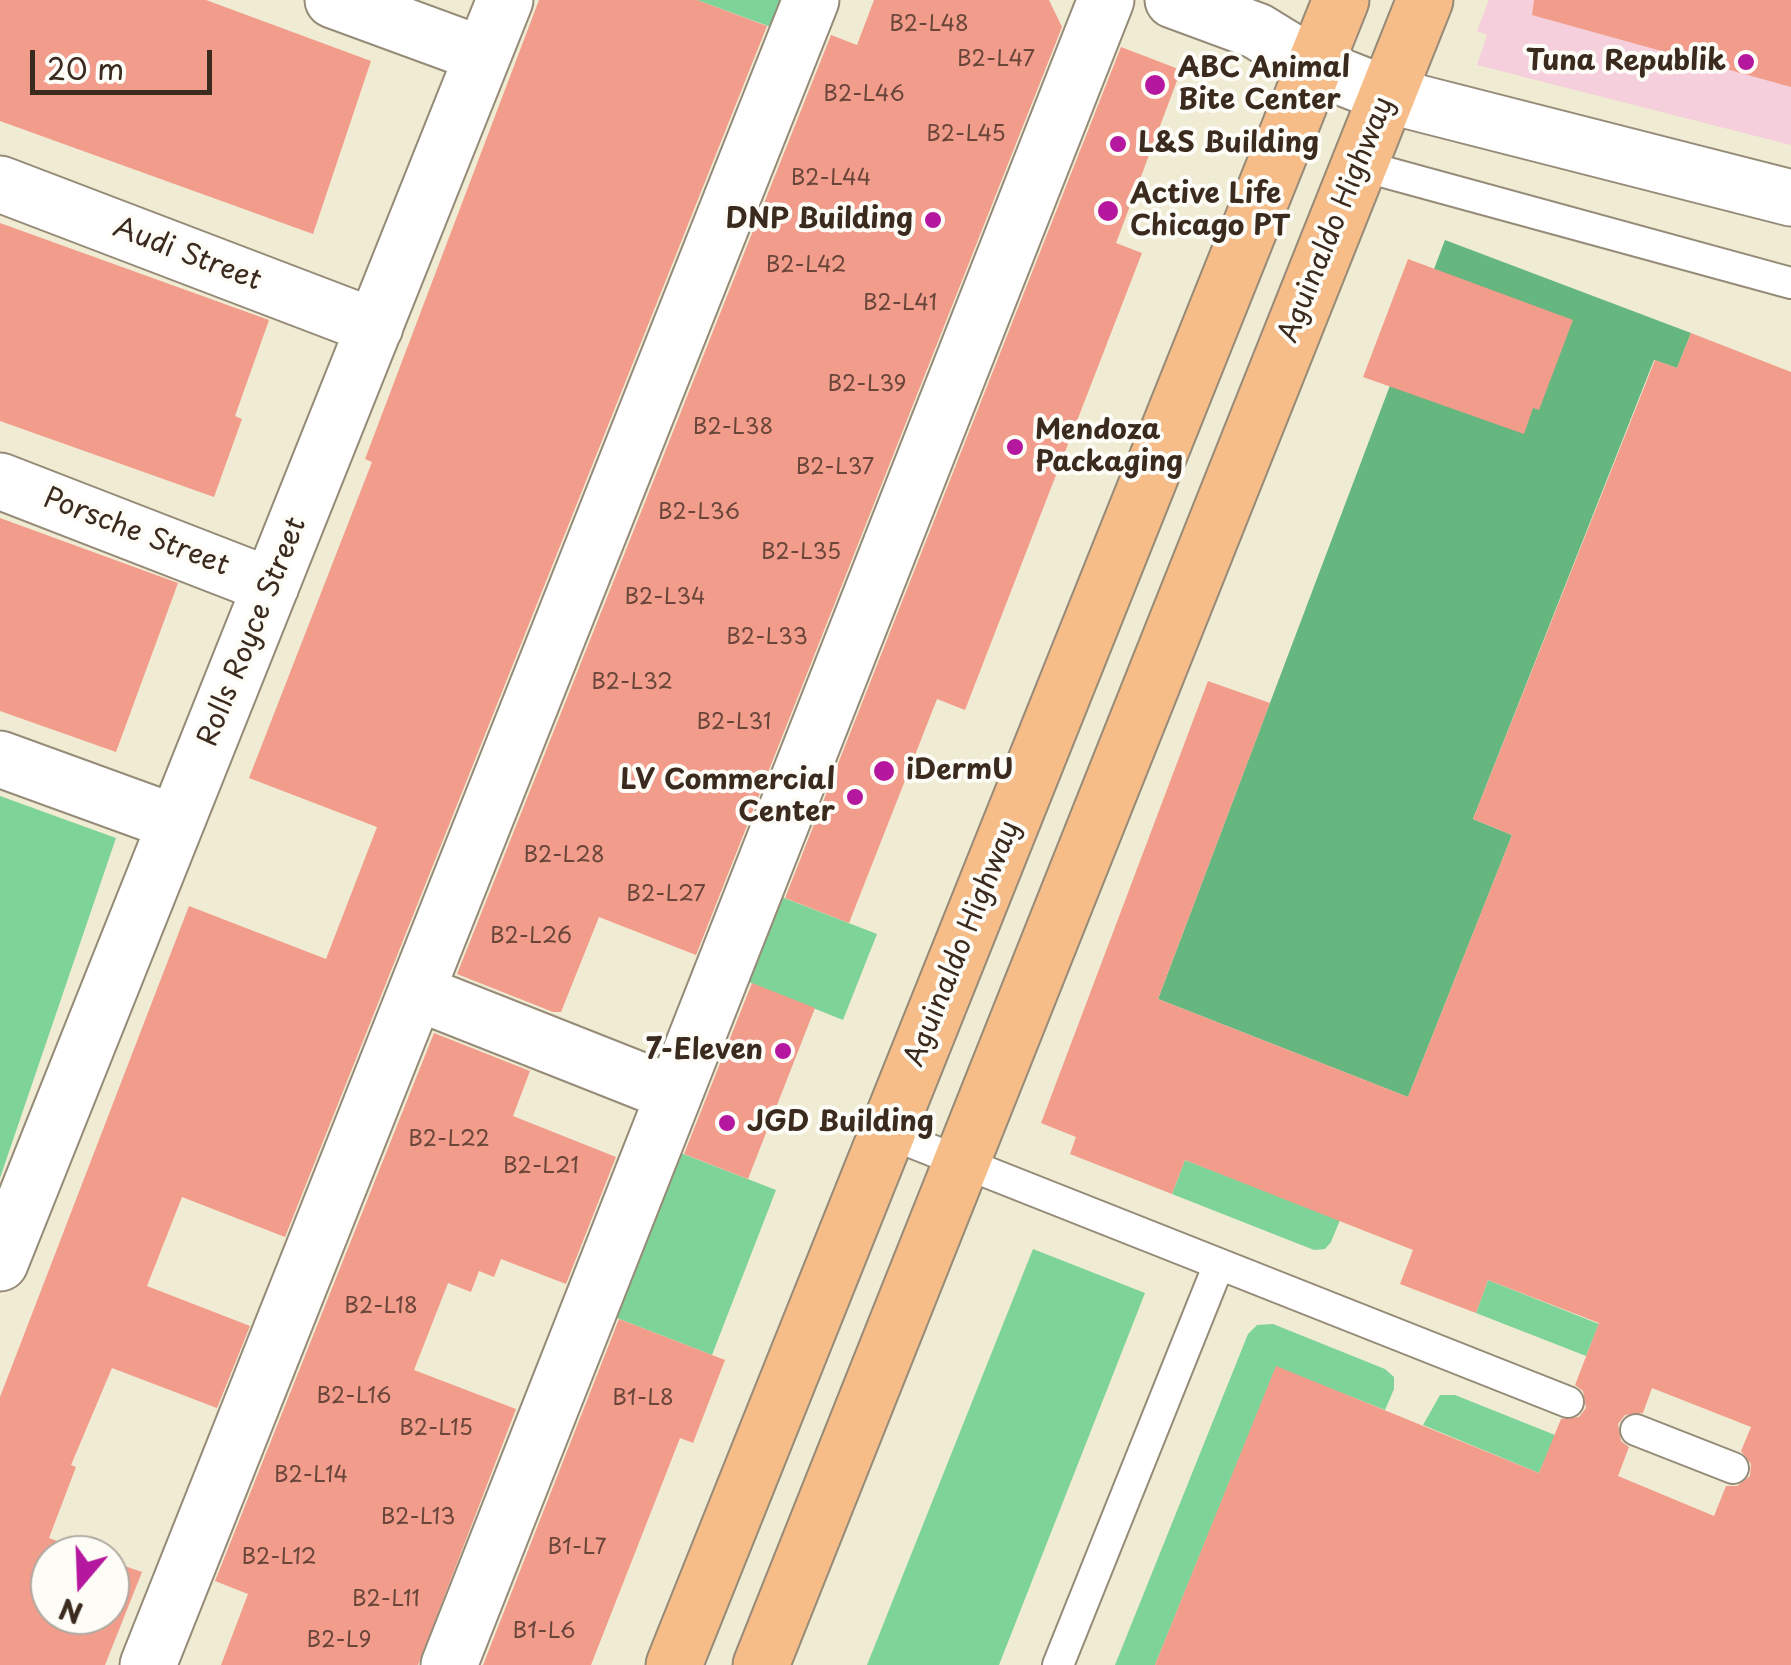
<!DOCTYPE html>
<html>
<head>
<meta charset="utf-8">
<style>
	body { margin:0 }
	#map { position:relative; width:1791px; height:1665px; overflow:hidden; background:#f0ebd3; font-family:"Playpen Sans",sans-serif }
	canvas { display:block }
	.north { position:absolute; left:30px; top:1535px; width:100px; height:100px; box-sizing:border-box; background:#fdfcf7; border:2px solid #afa8a0; border-radius:50%; rotate:199deg; font-size:28px; font-weight:700; line-height:40px; text-align:center; color:#3b2a1e }
	.north::after { content:''; display:block; margin:auto; width:35px; height:45px; background:#b5179e; clip-path:polygon(50% 0,100% 100%,50% 72%,0 100%) }
	.scale { position:absolute; left:30px; top:50px; width:182px; height:45px; box-sizing:border-box; border:5px solid #3b2a1e; border-top:0; padding-left:12px; font-size:30px; line-height:35px; white-space:nowrap; color:#3b2a1e; -webkit-text-stroke:8px #fdfcf7; paint-order:stroke }
</style>
</head>
<body>
<div id="map">
<canvas width="1791" height="1665"></canvas>
<div class="north">N</div>
<div class="scale">20 m</div>
</div>
<script>
const ctx = document.querySelector('canvas').getContext('2d');
ctx.lineJoin = 'round';
function paint(path, color) { ctx.fillStyle = color; ctx.fill(path, 'evenodd'); }
const poly = rows => new Path2D(rows.map(r => 'M' + r).join(''));
function trace(path, color, width, dash) { ctx.strokeStyle = color; ctx.lineWidth = width; ctx.lineCap = dash ? 'butt' : 'round'; ctx.setLineDash(dash || []); ctx.stroke(path); }
function drawText(font, color, halo, rows, align = 'center') {
  ctx.font = font + ' "Playpen Sans",sans-serif'; ctx.lineWidth = 8; ctx.setLineDash([]); ctx.textBaseline = 'middle'; ctx.strokeStyle = halo; ctx.fillStyle = color; for (const [text, x, y, turn = 0] of rows) {
    ctx.save(); ctx.translate(x, y); ctx.rotate((+turn || 0) * Math.PI / 180); ctx.textAlign = isNaN(turn) ? turn : align; if (halo) ctx.strokeText(text, 0, 0); ctx.fillText(text, 0, 0); ctx.restore();
  }
}
paint(poly([
	[1489,0,1791,0,1791,145,1477,65,1487,35,1477,31]
]), '#f5cfdb');
paint(poly([
	[697,0,790,0,779,30],
	[0,796,116,838,0,1178],
	[774,894,877,934,843,1020,741,979],
	[673,1150,776,1190,712,1355,609,1315],
	[1185,1160,1340,1220,1331,1242,1325,1249,1314,1250,1172,1194],
	[1033,1249,1145,1293,999,1665,867,1665],
	[1488,1280,1599,1324,1586,1356,1476,1313],
	[1273,1324,1385,1369,1394,1377,1394,1389,1385,1410,1276,1367,1155,1665,1115,1665,1248,1334,1257,1325],
	[1440,1395,1455,1395,1555,1435,1539,1473,1423,1425]
]), '#7ed498');
paint(poly([
	[1445,240,1691,333,1677,368,1654,360,1473,819,1512,835,1408,1097,1158,999]
]), '#66b680');
paint(poly([
	[0,0,206,0,371,61,313,234,0,121],
	[539,0,697,0,767,26,285,1237,182,1197,147,1286,250,1326,217,1408,112,1368,71,1465,76,1467,49,1538,94,1555,50,1555,50,1615,110,1615,110,1561,142,1572,105,1665,0,1665,0,1397,189,906,326,959,377,827,249,778,372,462,365,459],
	[874,0,1049,0,1062,27,696,955,599,917,561,1012,553,1012,457,974,831,35,857,45],
	[1534,0,1791,0,1791,87,1532,15],
	[1121,47,1181,70,1116,243,1142,253,965,710,937,699,849,923,785,898],
	[0,223,269,320,235,416,242,419,214,497,0,421],
	[1408,259,1573,320,1539,410,1533,408,1524,434,1363,377],
	[1691,333,1791,372,1791,1665,1155,1665,1276,1366,1539,1473,1561,1419,1579,1417,1586,1408,1583,1391,1575,1385,1599,1323,1488,1280,1476,1313,1400,1284,1413,1250,1185,1160,1172,1194,1070,1154,1076,1137,1041,1123,1208,681,1270,703,1158,999,1408,1097,1512,835,1473,819,1655,360,1677,368],
	[1652,1388,1751,1427,1741,1451,1751,1464,1750,1476,1737,1486,1726,1486,1714,1516,1618,1476,1629,1447,1621,1441,1618,1424,1625,1415,1643,1413],
	[0,518,178,583,116,752,0,711],
	[752,983,815,1008,748,1179,684,1154],
	[434,1033,530,1071,513,1116,616,1157,566,1284,501,1259,494,1277,479,1271,471,1292,448,1283,414,1370,516,1409,418,1665,221,1665,248,1594,215,1581],
	[619,1319,725,1360,693,1443,680,1438,591,1665,483,1665]
]), '#f29c8b');
const service = poly([
	[1359,165,1791,283],
	[888,1133,1568,1402],
	[1636,1430,1733,1468],
	[1058,1665,1219,1264]
]);
const minor = poly([
	[333,0,483,55],
	[1173,0,1257,31,1314,66,1387,95,1791,198],
	[0,184,375,327],
	[0,481,271,586],
	[0,759,176,823],
	[416,992,674,1094],
	[0,1263,505,0],
	[148,1665,811,0],
	[449,1665,1106,0]
]);
const trunk = poly([
	[674,1665,1341,0],
	[761,1665,1425,0]
]);
trace(service, '#968a78', 34);
trace(minor, '#968a78', 59);
trace(trunk, '#968a78', 59);
trace(service, '#fff', 30);
trace(minor, '#fff', 55);
trace(trunk, '#f7bd88', 55);
for (const [x, y, r, color] of [
	[1746,62,10,"#b5179e"],
	[1155,85,12,"#b5179e"],
	[1118,144,10,"#b5179e"],
	[1108,211,12,"#b5179e"],
	[933,220,10,"#b5179e"],
	[1015,447,10,"#b5179e"],
	[884,771,12,"#b5179e"],
	[855,797,10,"#b5179e"],
	[783,1051,10,"#b5179e"],
	[727,1123,10,"#b5179e"]
]) { const dot = new Path2D(); dot.arc(x, y, r, 0, 2 * Math.PI); ctx.fillStyle = color; ctx.fill(dot); trace(dot, '#fdfcf7', 4); }
drawText('22px', '#694639', null, [
	["B2-L48",929,25],
	["B2-L47",996,60],
	["B2-L46",864,95],
	["B2-L45",966,135],
	["B2-L44",831,179],
	["B2-L42",806,266],
	["B2-L41",900,304],
	["B2-L39",867,385],
	["B2-L38",733,428],
	["B2-L37",835,468],
	["B2-L36",699,513],
	["B2-L35",801,553],
	["B2-L34",665,598],
	["B2-L33",767,638],
	["B2-L32",632,683],
	["B2-L31",734,723],
	["B2-L28",564,856],
	["B2-L27",666,895],
	["B2-L26",531,937],
	["B2-L22",449,1140],
	["B2-L21",541,1167],
	["B2-L18",381,1307],
	["B2-L16",354,1397],
	["B1-L8",643,1399],
	["B2-L15",436,1429],
	["B2-L14",311,1476],
	["B2-L13",418,1518],
	["B1-L7",577,1548],
	["B2-L12",279,1558],
	["B2-L11",386,1600],
	["B1-L6",544,1632],
	["B2-L9",339,1641]
]);
drawText('bold 28px', '#3b2a1e', '#fdfcf7', [
	["Tuna Republik",1726,62,"right"],
	["ABC Animal",1178,69],
	["Bite Center",1178,101],
	["L&S Building",1138,144],
	["Active Life",1130,195],
	["Chicago PT",1130,227],
	["DNP Building",913,220,"right"],
	["Mendoza",1035,431],
	["Packaging",1035,463],
	["iDermU",906,771],
	["LV Commercial",835,781,"right"],
	["Center",835,813,"right"],
	["7-Eleven",763,1051,"right"],
	["JGD Building",747,1123]
], 'left');
drawText('28px', '#3b2a1e', '#fdfcf7', [
	["Aguinaldo Highway",1337,220,-68],
	["Audi Street",187,255,21],
	["Porsche Street",136,533,21],
	["Rolls Royce Street",253,632,-68],
	["Aguinaldo Highway",963,944,-68]
]);
</script>
</body>
</html>
